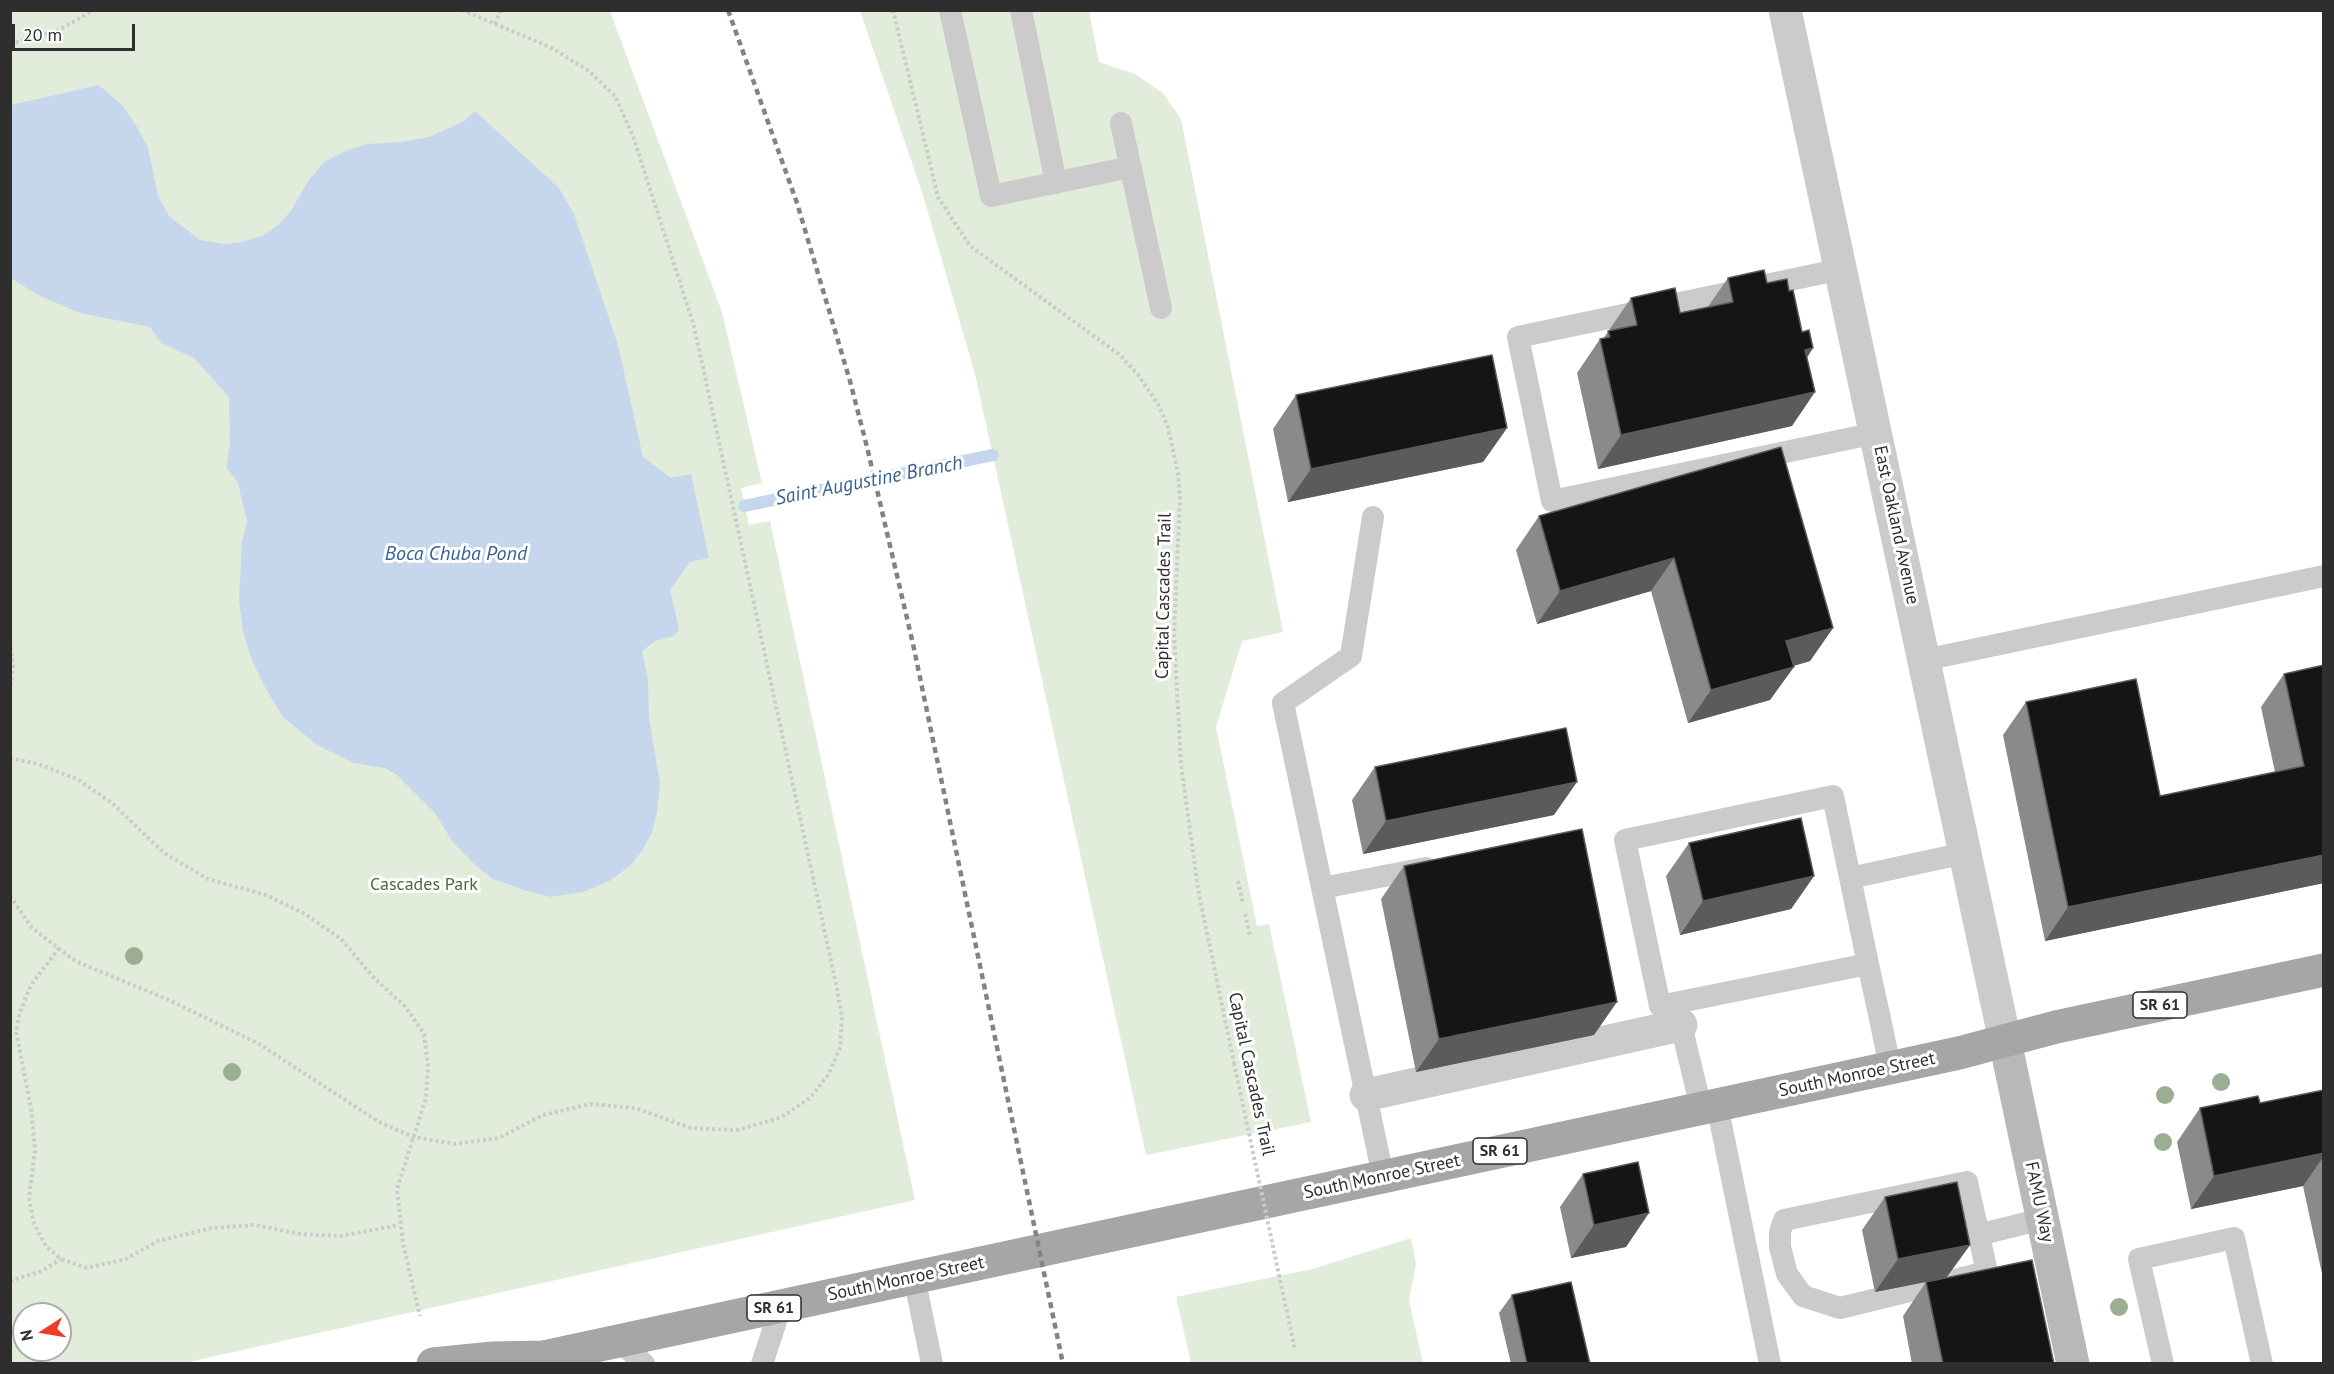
<!DOCTYPE html>
<html>
<head>
<meta charset="utf-8">
<style>
	body { margin:0 }
	#map { position:relative; width:2334px; height:1374px; overflow:hidden; background:#fff; font-family:"PT Sans",sans-serif }
	canvas { display:block }
	.frame { position:absolute; inset:0; border:12px solid #2e2e2e; pointer-events:none }
	.north { position:absolute; left:12px; top:1302px; width:60px; height:60px; box-sizing:border-box; background:#fff; border:2px solid #ababab; border-radius:50%; rotate:258deg; font-size:16px; font-weight:700; line-height:24px; text-align:center; color:#2e2e2e }
	.north::after { content:''; display:block; margin:auto; width:21px; height:27px; background:#ed3d28; clip-path:polygon(50% 0,100% 100%,50% 72%,0 100%) }
	.scale { position:absolute; left:12px; top:24px; width:123px; height:27px; box-sizing:border-box; border:3px solid #2e2e2e; border-top:0; padding-left:8px; font-size:18px; line-height:21px; white-space:nowrap; color:#2e2e2e; -webkit-text-stroke:4px #fff; paint-order:stroke }
</style>
</head>
<body>
<div id="map">
<canvas width="2334" height="1374"></canvas>
<div class="frame"></div>
<div class="north">N</div>
<div class="scale">20 m</div>
</div>
<script>
const ctx = document.querySelector('canvas').getContext('2d');
ctx.lineJoin = 'round';
function paint(path, color) { ctx.fillStyle = color; ctx.fill(path, 'evenodd'); }
const poly = rows => new Path2D(rows.map(r => 'M' + r).join(''));
function trace(path, color, width, dash) { ctx.strokeStyle = color; ctx.lineWidth = width; ctx.lineCap = dash ? 'butt' : 'round'; ctx.setLineDash(dash || []); ctx.stroke(path); }
function drawText(font, color, halo, rows, align = 'center') {
  ctx.font = font + ' "PT Sans",sans-serif'; ctx.lineWidth = 6; ctx.setLineDash([]); ctx.textBaseline = 'middle'; ctx.strokeStyle = halo; ctx.fillStyle = color; for (const [text, x, y, turn = 0] of rows) {
    ctx.save(); ctx.translate(x, y); ctx.rotate((+turn || 0) * Math.PI / 180); ctx.textAlign = isNaN(turn) ? turn : align; if (halo) ctx.strokeText(text, 0, 0); ctx.fillText(text, 0, 0); ctx.restore();
  }
}
paint(poly([
	[10,11,610,11,722,312,762,483,741,488,749,525,770,521,915,1200,184,1363,13,1363,10,1350],
	[24,1314,60,1314,60,1350,24,1350],
	[860,11,1089,11,1099,62,1135,74,1163,93,1181,119,1283,632,1242,641,1216,727,1257,926,1269,924,1311,1122,1146,1155,975,374,923,195],
	[1411,1238,1416,1264,1409,1300,1423,1363,1191,1363,1176,1297,1312,1269]
]), '#e1ecdb');
paint(poly([
	[99,85,123,106,137,127,148,148,158,196,169,216,200,240,225,244,242,242,262,236,278,225,291,211,308,181,324,162,348,150,367,144,402,142,429,137,464,121,475,111,559,188,574,214,618,345,643,457,671,478,691,474,709,558,690,562,670,590,679,629,674,636,655,641,642,651,648,680,649,718,660,784,657,812,652,832,642,851,630,866,609,881,583,892,550,897,527,891,493,879,475,865,452,841,435,813,397,775,385,768,354,763,317,745,283,717,266,689,251,658,243,631,239,601,242,541,247,521,238,483,226,467,230,444,229,397,194,358,161,343,150,327,80,313,40,296,11,278,11,105]
]), '#c6d7ed');
trace(poly([
	[744,506,993,455]
]), '#c6d7ed', 12);
trace(poly([
	[893,10,938,197,970,246,1120,355,1139,376,1158,404,1168,427,1178,474,1180,498,1174,635,1181,764,1198,889,1234,1063],
	[495,24,501,10],
	[10,44,57,31,94,10],
	[10,641,13,667,10,690],
	[10,758,38,764,77,779,112,803,164,853,208,879,266,895,305,914,341,939,375,979,405,1006,424,1034,428,1066,426,1098,397,1189,403,1244,420,1316],
	[1238,881,1243,904],
	[10,896,32,928,75,961,169,1000,259,1044,379,1122,413,1137,455,1144,499,1138,543,1115,590,1104,635,1108,691,1128,737,1130,780,1118,810,1098,828,1075,840,1048,842,1017,836,984,694,326,633,136,615,96,589,71,550,47,462,10],
	[1245,914,1250,936],
	[59,948,31,985,20,1012,16,1031,31,1108,35,1151,29,1198,34,1224,46,1246,61,1259,87,1268,126,1259,158,1241,212,1228,255,1225,301,1234,341,1236,399,1225],
	[10,1281,42,1271,61,1259]
]), '#cbcbcb', 4, [3, 3]);
trace(poly([
	[950,10,991,196,1131,167],
	[1021,10,1056,183],
	[1121,123,1161,308],
	[1842,269,1518,337,1552,501,1876,433],
	[1373,517,1351,656,1283,703,1383,1176],
	[1924,660,2324,576],
	[1850,878,1965,853],
	[1322,888,1426,868],
	[1868,964,1660,1006,1625,840,1833,796,1868,964,1879,1014,1890,1067],
	[1678,1012,1701,1108],
	[1717,1105,1770,1364],
	[1967,1182,1987,1272,1840,1308,1803,1296,1787,1274,1780,1247,1780,1232,1784,1220,1967,1182],
	[1978,1235,2042,1219],
	[914,1277,932,1364],
	[620,1341,644,1364],
	[762,1364,781,1306],
	[2163,1364,2139,1259,2234,1238,2262,1364]
]), '#cbcbcb', 22);
trace(poly([
	[1785,10,2005,1041],
	[1366,1095,1681,1025]
]), '#cbcbcb', 33);
trace(poly([
	[2005,1041,2073,1364]
]), '#b8b8b8', 33);
trace(poly([
	[433,1364,493,1358,544,1357,1959,1053,2056,1027,2324,970]
]), '#a6a6a6', 33);
trace(poly([
	[728,10,797,203,850,381,867,447,913,644,1063,1364]
]), '#838383', 4.5, [6, 4.5]);
trace(poly([
	[1234,1063,1295,1350]
]), '#cbcbcb', 4, [3, 3]);
ctx.fillStyle = '#9aae92';
for (const [x, y] of [
	[134,956],
	[232,1072],
	[2221,1082],
	[2165,1095],
	[2163,1142],
	[2119,1307]
]) { ctx.beginPath(); ctx.arc(x, y, 9, 0, 2 * Math.PI); ctx.fill(); }
paint(poly([
	[1728,278,1767,283,1789,291,1802,332,1813,348,1807,358,1792,426,1598,469,1577,373,1600,339,1603,339,1631,298,1680,313,1707,308],
	[1296,395,1507,428,1483,462,1288,502,1273,429],
	[1781,447,1833,628,1810,661,1793,666,1770,700,1688,723,1651,591,1537,624,1516,550,1539,516],
	[2324,665,2324,883,2045,941,2003,735,2026,702,2160,796,2275,772,2261,707,2284,674],
	[1375,767,1554,815,1363,854,1352,800],
	[1689,843,1814,876,1791,909,1680,935,1666,876],
	[1404,866,1594,1035,1416,1072,1381,899],
	[2324,1090,2324,1283,2303,1186,2191,1209,2177,1142,2200,1108,2260,1103],
	[1583,1174,1626,1247,1571,1258,1560,1207],
	[1885,1197,1970,1245,1946,1278,1875,1292,1862,1230],
	[1926,1282,2054,1364,1912,1364,1903,1316],
	[1512,1295,1590,1364,1511,1364,1499,1313]
]), '#8a8a8a');
paint(poly([
	[1813,348,1790,382,1805,350],
	[1815,392,1792,426,1598,469,1621,435],
	[1507,428,1483,462,1288,502,1311,469],
	[1674,558,1651,591,1537,624,1560,591],
	[1833,628,1810,661,1763,675,1786,641],
	[1794,667,1770,700,1688,723,1711,690],
	[1577,782,1554,815,1363,854,1386,821],
	[2324,855,2324,883,2045,941,2068,907],
	[1814,876,1791,909,1680,935,1703,901],
	[1617,1002,1594,1035,1416,1072,1439,1039],
	[2324,1153,2324,1156,2303,1186,2191,1209,2214,1176],
	[1649,1213,1626,1247,1571,1258,1594,1225],
	[1970,1245,1946,1278,1875,1292,1898,1259]
]), '#5b5b5b');
const building = poly([
	[1764,270,1767,283,1787,279,1789,291,1793,290,1802,332,1809,330,1813,348,1805,350,1815,392,1621,435,1600,339,1610,337,1608,331,1637,325,1631,298,1675,288,1680,313,1733,302,1728,278,1764,270],
	[1492,355,1507,428,1311,469,1296,395,1492,355],
	[1781,447,1833,628,1786,641,1794,667,1711,690,1674,558,1560,591,1539,516,1781,447],
	[2324,665,2324,855,2068,907,2026,702,2136,679,2160,796,2304,766,2284,674,2324,665],
	[1566,728,1577,782,1386,821,1375,767,1566,728],
	[1801,818,1814,876,1703,901,1689,843,1801,818],
	[1582,829,1617,1002,1439,1039,1404,866,1582,829],
	[2324,1090,2324,1153,2214,1176,2200,1108,2258,1096,2260,1103,2324,1090],
	[1638,1162,1649,1213,1594,1225,1583,1174,1638,1162],
	[1957,1182,1970,1245,1898,1259,1885,1197,1957,1182],
	[2032,1260,2054,1364,1943,1364,1926,1282,2032,1260],
	[1571,1282,1590,1364,1527,1364,1512,1295,1571,1282]
]);
paint(building, '#151515');
trace(building, '#5b5b5b', 1.5);
for (const [x, y, w] of [
	[2160,1005,54],
	[1500,1151,54],
	[774,1308,54]
]) { const box = new Path2D(); box.roundRect(x - w / 2, y - 13, w, 26, 4.5); ctx.fillStyle = '#fff'; ctx.fill(box); trace(box, '#2e2e2e', 1.5); }
drawText('bold 16px', '#2e2e2e', null, [
	["SR 61",2160,1005],
	["SR 61",1500,1151],
	["SR 61",774,1308]
]);
drawText('18px', '#2e2e2e', '#fff', [
	["East Oakland Avenue",1896,525,78],
	["Capital Cascades Trail",1164,596,-89],
	["Capital Cascades Trail",1251,1074,78],
	["South Monroe Street",1857,1075,-12],
	["South Monroe Street",1382,1177,-12],
	["FAMU Way",2039,1202,78],
	["South Monroe Street",906,1279,-12]
]);
drawText('18px', '#486c39', '#fff', [
	["Cascades Park",424,885]
]);
drawText('italic 20px', '#386094', '#fff', [
	["Saint Augustine Branch",869,481,-11],
	["Boca Chuba Pond",456,554]
]);
</script>
</body>
</html>
